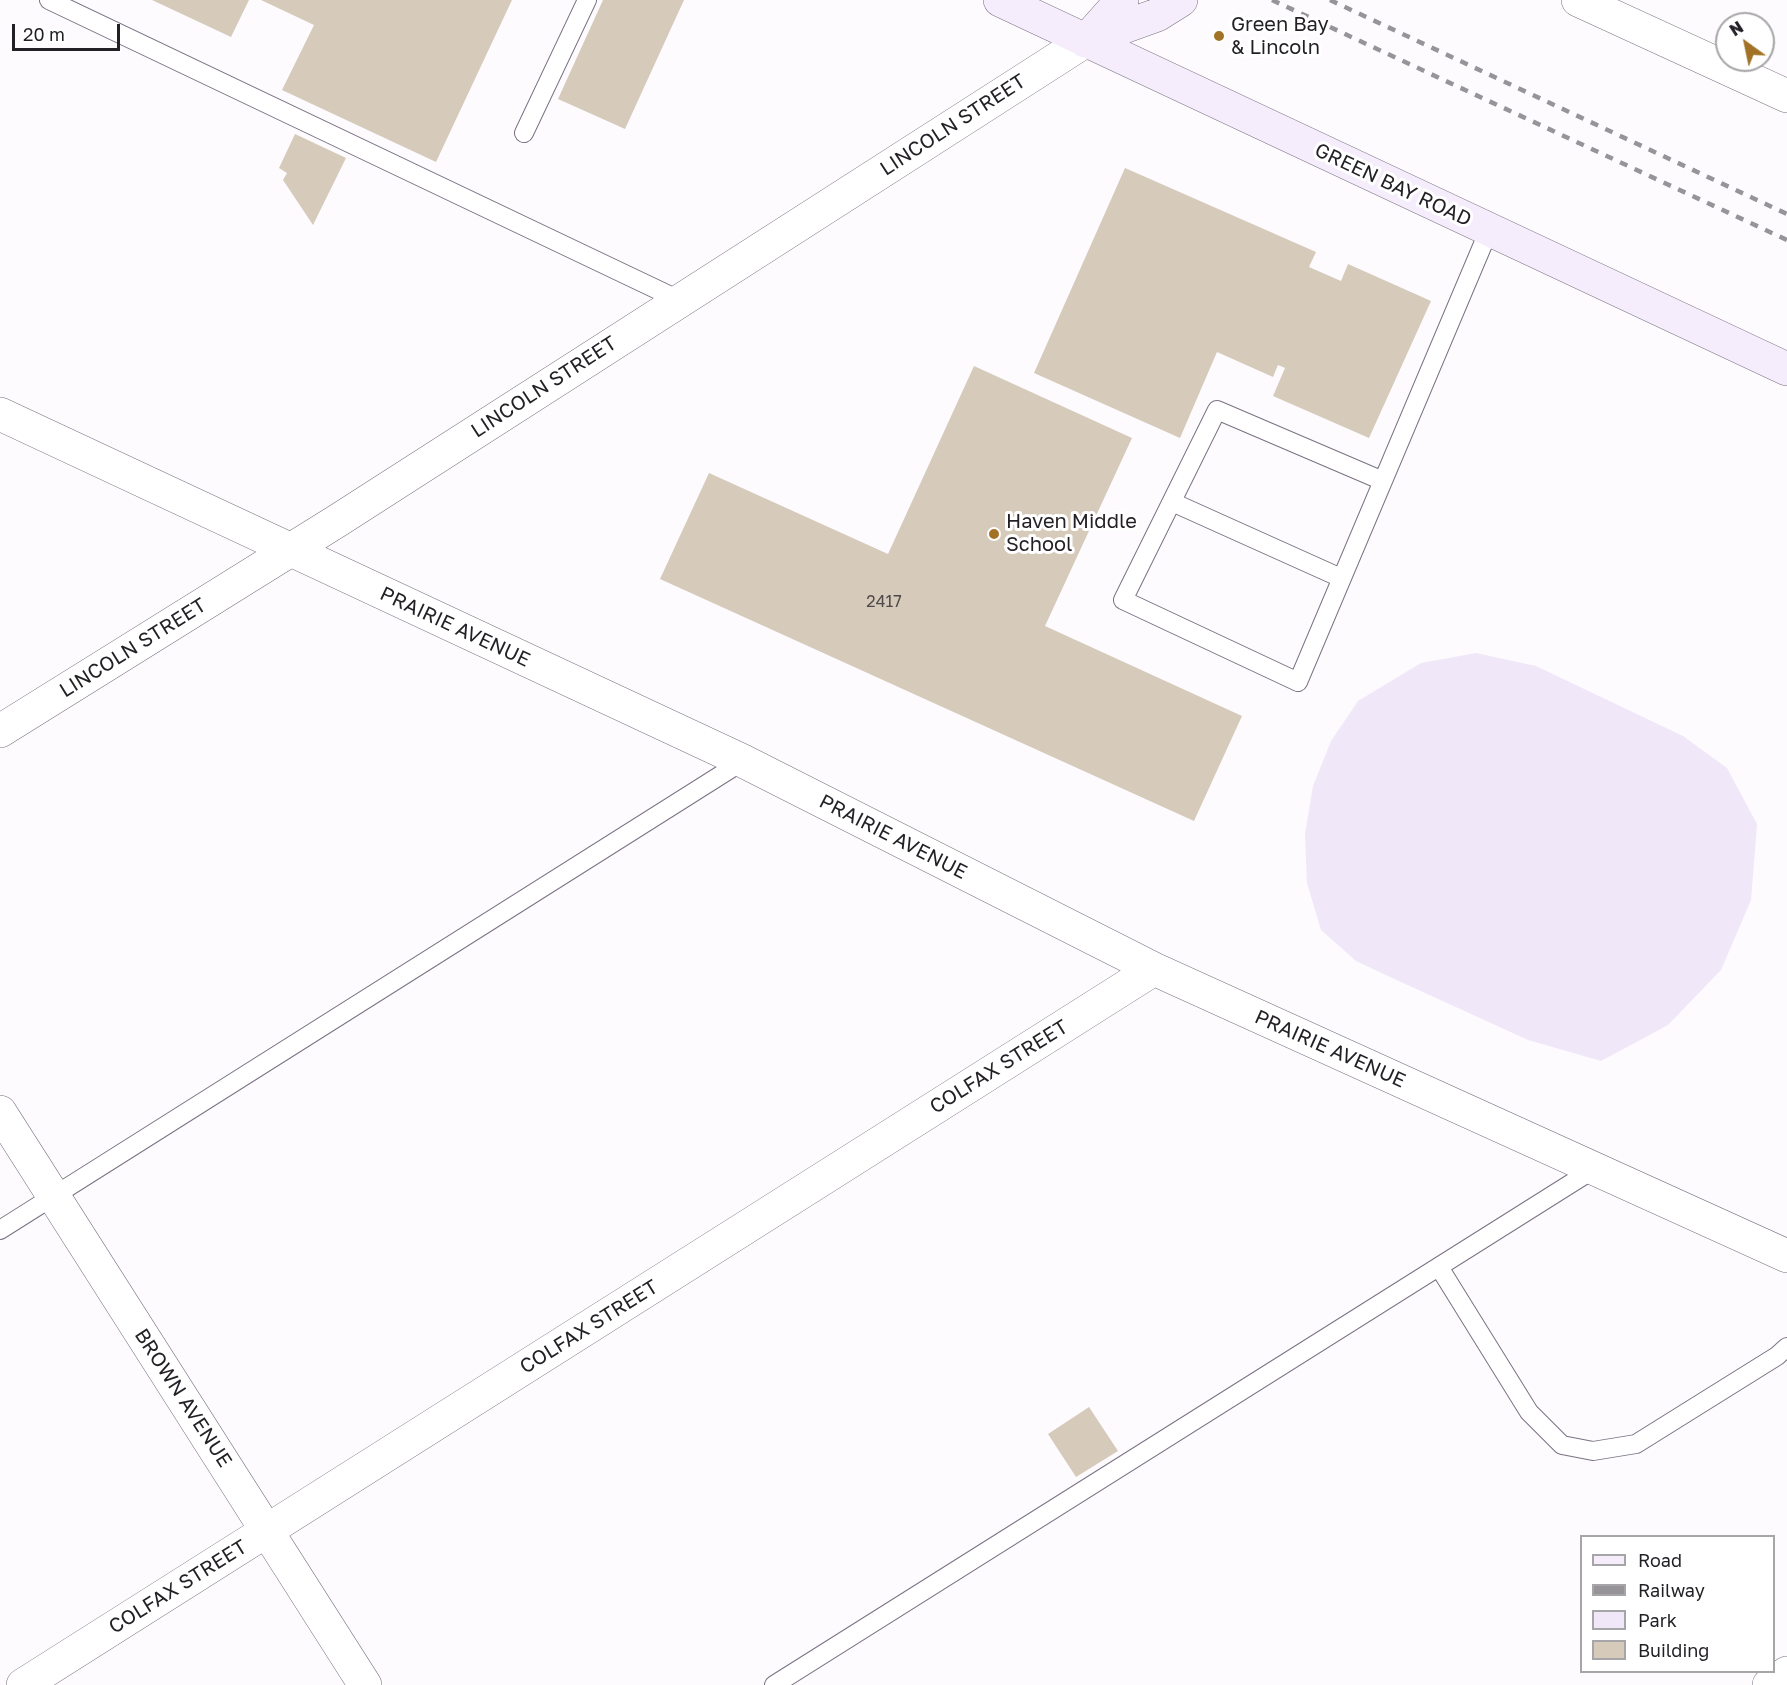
<!DOCTYPE html>
<html>
<head>
<meta charset="utf-8">
<style>
	body { margin:0 }
	#map { position:relative; width:1787px; height:1685px; overflow:hidden; background:#fdfbfe; font-family:"Golos Text",sans-serif }
	canvas { display:block }
	.legend { position:absolute; left:1580px; top:1535px; width:195px; height:138px; box-sizing:border-box; background:#fff; border:2px solid #a7a5a8; margin:0; padding:8px 10px; list-style:none; font-size:18px; color:#221f25 }
	.legend li { display:flex; align-items:center; gap:12px; height:30px }
	.legend b { width:30px; border:2px solid #a7a5a8 }
	.north { position:absolute; left:1715px; top:12px; width:60px; height:60px; box-sizing:border-box; background:#fff; border:2px solid #a7a5a8; border-radius:50%; rotate:327deg; font-size:16px; font-weight:700; line-height:24px; text-align:center; color:#221f25 }
	.north::after { content:''; display:block; margin:auto; width:21px; height:27px; background:#a27326; clip-path:polygon(50% 0,100% 100%,50% 72%,0 100%) }
	.scale { position:absolute; left:12px; top:24px; width:108px; height:27px; box-sizing:border-box; border:3px solid #221f25; border-top:0; padding-left:8px; font-size:18px; line-height:21px; white-space:nowrap; color:#221f25; -webkit-text-stroke:4px #fff; paint-order:stroke }
</style>
</head>
<body>
<div id="map">
<canvas width="1787" height="1685"></canvas>
<ul class="legend">
<li><b style="height:8px;background:#f5edfc"></b>Road</li>
<li><b style="height:8px;background:#979499"></b>Railway</li>
<li><b style="height:16px;background:#f0e7f9"></b>Park</li>
<li><b style="height:16px;background:#d6cabb"></b>Building</li>
</ul>
<div class="north">N</div>
<div class="scale">20 m</div>
</div>
<script>
const ctx = document.querySelector('canvas').getContext('2d');
ctx.lineJoin = 'round';
function paint(path, color) { ctx.fillStyle = color; ctx.fill(path, 'evenodd'); }
const poly = rows => new Path2D(rows.map(r => 'M' + r).join(''));
function trace(path, color, width, dash) { ctx.strokeStyle = color; ctx.lineWidth = width; ctx.lineCap = dash ? 'butt' : 'round'; ctx.setLineDash(dash || []); ctx.stroke(path); }
function drawText(font, color, halo, rows, align = 'center') {
  ctx.font = font + ' "Golos Text",sans-serif'; ctx.lineWidth = 6; ctx.setLineDash([]); ctx.textBaseline = 'middle'; ctx.strokeStyle = halo; ctx.fillStyle = color; for (const [text, x, y, turn = 0] of rows) {
    ctx.save(); ctx.translate(x, y); ctx.rotate((+turn || 0) * Math.PI / 180); ctx.textAlign = isNaN(turn) ? turn : align; if (halo) ctx.strokeText(text, 0, 0); ctx.fillText(text, 0, 0); ctx.restore();
  }
}
paint(poly([
	[1476,653,1536,666,1683,736,1727,768,1757,824,1751,900,1721,970,1668,1025,1601,1061,1528,1040,1390,977,1356,961,1321,930,1307,883,1305,834,1313,786,1331,741,1358,701,1421,663]
]), '#f0e7f9');
paint(poly([
	[152,0,249,0,231,37],
	[261,0,512,0,436,162,282,90,314,25],
	[603,0,684,0,625,129,558,99],
	[295,134,346,158,313,225,283,180,287,173,279,168],
	[1125,168,1316,252,1309,267,1341,281,1348,264,1431,301,1369,438,1273,396,1285,368,1278,365,1273,377,1217,352,1180,438,1034,373],
	[974,366,1132,438,1045,626,1242,716,1194,821,660,579,709,473,888,554],
	[1089,1407,1118,1451,1076,1477,1048,1434]
]), '#d6cabb');
const lane = poly([
	[49,0,679,300],
	[524,133,587,0],
	[1383,481,1217,410,1123,600,1298,682,1489,230],
	[1172,502,1341,578],
	[0,1230,743,761],
	[1439,1267,1529,1412,1562,1445,1593,1451,1636,1444,1777,1356,1787,1347],
	[774,1685,1594,1169]
]);
const street = poly([
	[1578,0,1787,96],
	[0,414,743,761,1154,969,1787,1256],
	[0,731,337,521,1085,41],
	[0,1112,365,1685],
	[23,1685,1154,969],
	[1769,1685,1787,1673]
]);
const secondary = poly([
	[1000,0,1787,369],
	[1089,37,1122,0],
	[1085,41,1157,15,1181,0]
]);
trace(lane, '#7a7282', 20);
trace(street, '#7a7282', 34);
trace(secondary, '#7a7282', 34);
trace(lane, '#fff', 18);
trace(street, '#fff', 33);
trace(secondary, '#f5edfc', 33);
trace(poly([
	[1272,0,1787,240],
	[1330,0,1787,214]
]), '#979499', 4.5, [8, 8]);
for (const [x, y, r, color] of [
	[1219,36,6,"#a27326"],
	[994,534,6,"#a27326"]
]) { const dot = new Path2D(); dot.arc(x, y, r, 0, 2 * Math.PI); ctx.fillStyle = color; ctx.fill(dot); trace(dot, '#fff', 2); }
drawText('16px', '#4f4a4a', null, [
	["2417",884,602]
]);
drawText('20px', '#221f25', '#fff', [
	["Green Bay",1231,25],
	["& Lincoln",1231,48],
	["Haven Middle",1006,522],
	["School",1006,545]
], 'left');
drawText('20px', '#221f25', '#fff', [
	["LINCOLN STREET",953,125,-33],
	["GREEN BAY ROAD",1393,185,25],
	["LINCOLN STREET",544,387,-33],
	["PRAIRIE AVENUE",455,627,25],
	["LINCOLN STREET",133,648,-32],
	["PRAIRIE AVENUE",893,837,27],
	["PRAIRIE AVENUE",1330,1049,24],
	["COLFAX STREET",999,1067,-32],
	["COLFAX STREET",589,1327,-32],
	["BROWN AVENUE",183,1398,57],
	["COLFAX STREET",178,1587,-32]
]);
</script>
</body>
</html>
